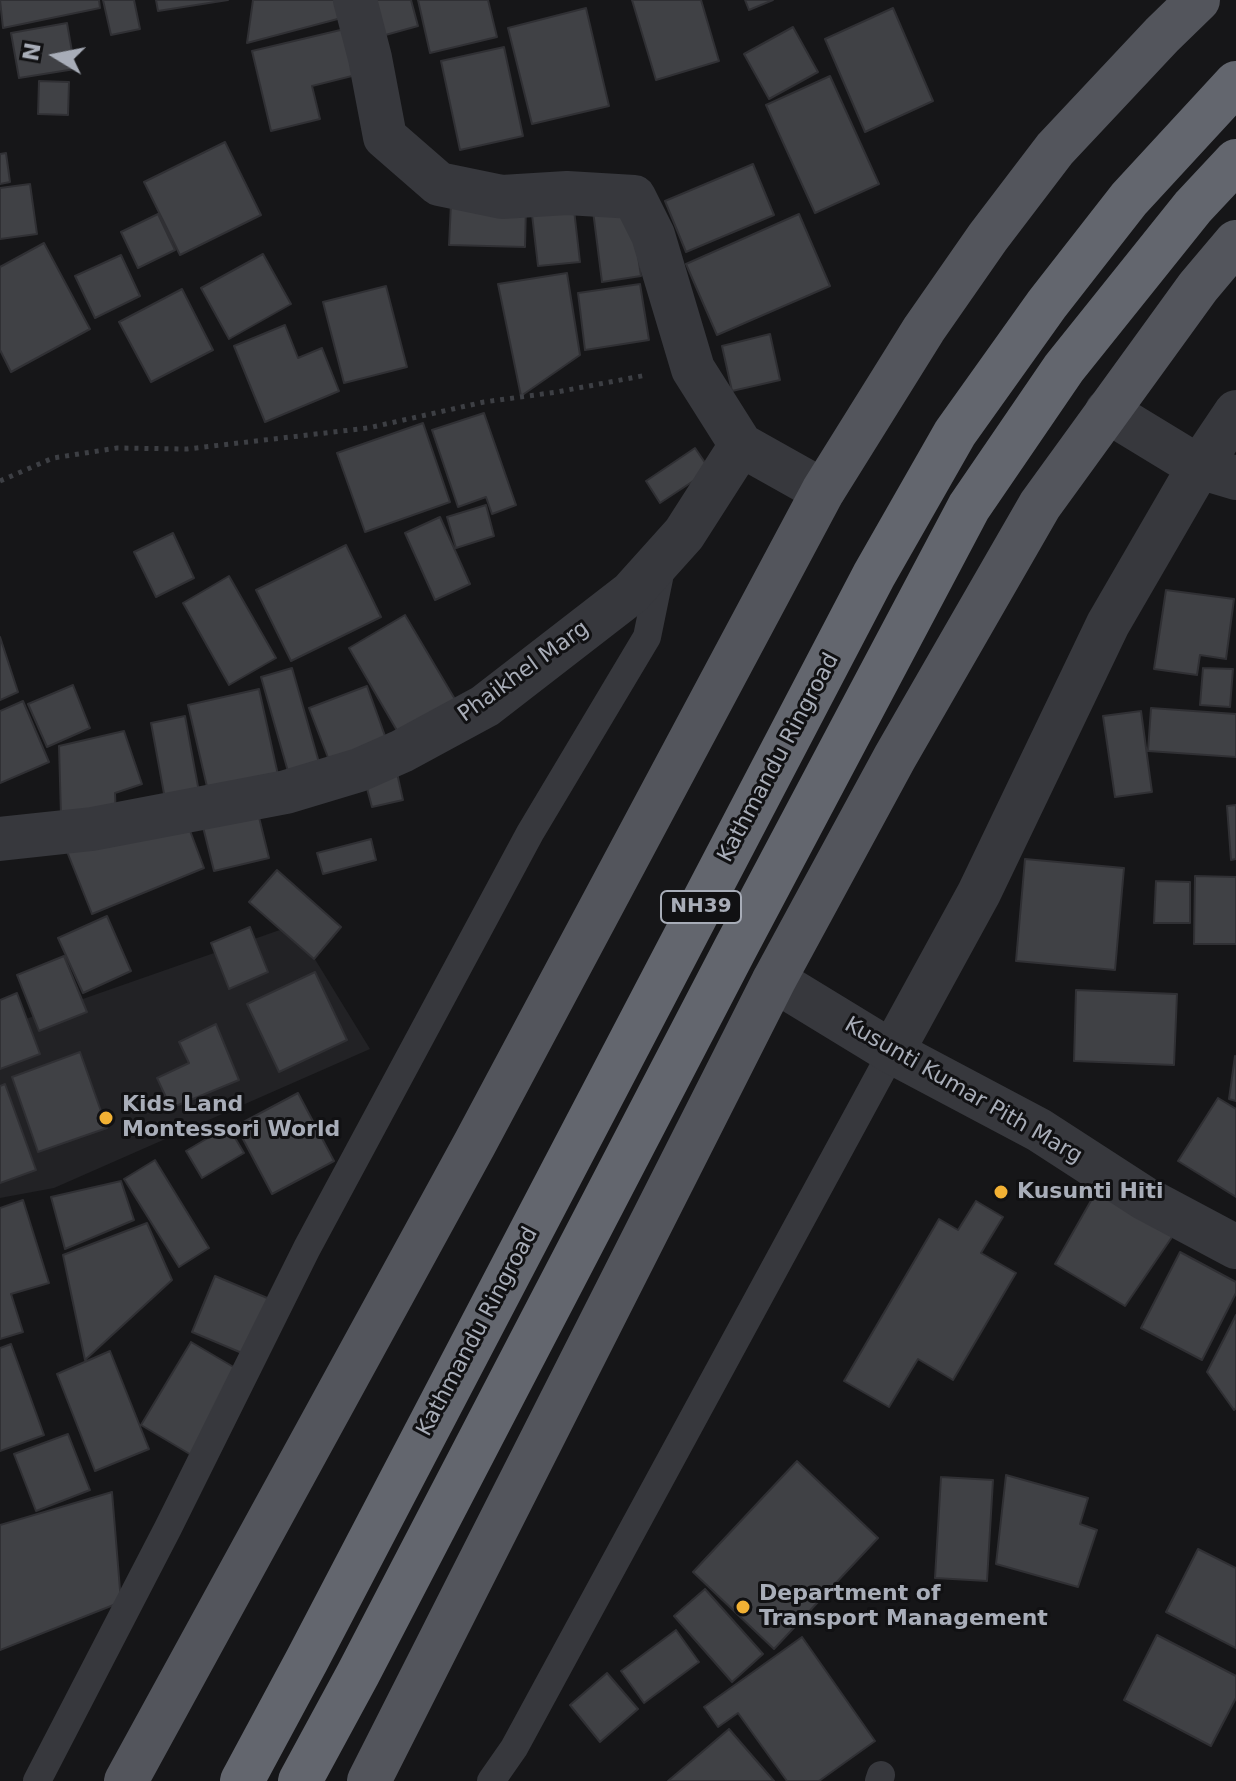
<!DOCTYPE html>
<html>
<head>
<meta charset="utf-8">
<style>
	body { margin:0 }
	#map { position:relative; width:1236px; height:1781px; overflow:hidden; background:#161618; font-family:"DejaVu Sans",sans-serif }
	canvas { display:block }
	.north { position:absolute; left:16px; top:16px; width:80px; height:80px; -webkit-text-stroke:6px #111113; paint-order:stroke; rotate:280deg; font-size:22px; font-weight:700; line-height:32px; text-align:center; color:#a8adb8 }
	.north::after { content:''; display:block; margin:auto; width:28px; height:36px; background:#a8adb8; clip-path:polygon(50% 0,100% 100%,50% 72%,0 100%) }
</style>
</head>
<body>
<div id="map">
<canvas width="1236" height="1781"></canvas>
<div class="north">N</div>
</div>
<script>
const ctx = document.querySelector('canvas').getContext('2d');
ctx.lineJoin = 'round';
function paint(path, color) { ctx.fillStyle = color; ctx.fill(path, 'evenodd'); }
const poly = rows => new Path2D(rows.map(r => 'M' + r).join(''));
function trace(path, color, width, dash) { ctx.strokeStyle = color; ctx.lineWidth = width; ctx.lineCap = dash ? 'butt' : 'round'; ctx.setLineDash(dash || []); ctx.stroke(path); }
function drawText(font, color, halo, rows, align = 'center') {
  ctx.font = font + ' "DejaVu Sans",sans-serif'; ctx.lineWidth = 6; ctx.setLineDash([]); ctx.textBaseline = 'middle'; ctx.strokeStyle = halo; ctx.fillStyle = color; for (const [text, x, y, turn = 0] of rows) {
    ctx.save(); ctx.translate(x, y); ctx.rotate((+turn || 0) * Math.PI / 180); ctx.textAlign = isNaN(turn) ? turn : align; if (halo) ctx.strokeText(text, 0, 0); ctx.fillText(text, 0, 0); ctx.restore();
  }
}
paint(poly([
	[294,925,370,1049,54,1188,0,1198,0,1028]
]), '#222225');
const building = poly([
	[0,0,99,0,100,8,3,28,0,0],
	[103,0,134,0,140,29,111,35,103,0],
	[156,0,228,0,158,11,156,0],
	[253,0,345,0,349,16,247,43,253,0],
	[360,0,411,0,418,26,371,39,360,0],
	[418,0,488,0,497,37,430,53,418,0],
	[632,0,701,0,719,61,656,80,632,0],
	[745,0,773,0,749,10,745,0],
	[586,8,609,106,532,124,508,28,586,8],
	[893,8,933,101,865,132,825,39,893,8],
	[67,23,75,69,19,78,11,33,67,23],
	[353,27,364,73,312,86,320,119,271,131,252,51,353,27],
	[793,27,818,72,769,99,744,54,793,27],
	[504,47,523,136,460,150,441,61,504,47],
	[830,76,879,184,815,213,766,105,830,76],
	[39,81,69,82,68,115,38,114,39,81],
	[225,142,261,215,180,255,144,182,225,142],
	[6,153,10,182,0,184,0,154,6,153],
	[753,164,774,215,686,252,665,201,753,164],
	[30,184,37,234,0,239,0,188,30,184],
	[573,201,580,262,538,266,531,206,573,201],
	[630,202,641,276,602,282,592,203,630,202],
	[451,203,526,205,525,247,449,245,451,203],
	[158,214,175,250,138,268,121,232,158,214],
	[799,214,830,286,717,335,686,264,799,214],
	[44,243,90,329,11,372,0,350,0,267,44,243],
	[263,254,291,304,229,339,201,288,263,254],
	[121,255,140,296,95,318,75,276,121,255],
	[567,273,580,355,521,396,498,284,567,273],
	[640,284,649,340,585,350,578,293,640,284],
	[386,286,407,367,344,383,323,302,386,286],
	[182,289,213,350,151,382,119,322,182,289],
	[285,325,298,358,322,348,339,391,265,422,234,346,285,325],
	[770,334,780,380,732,391,722,346,770,334],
	[484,413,516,505,492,514,486,497,458,507,432,430,484,413],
	[423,423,450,502,365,532,337,453,423,423],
	[695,448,710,470,660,503,646,481,695,448],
	[486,505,494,536,456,548,447,517,486,505],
	[440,517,470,584,435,600,405,533,440,517],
	[173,533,194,578,156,597,134,552,173,533],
	[346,545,381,617,291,661,256,590,346,545],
	[229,576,276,658,229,685,183,603,229,576],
	[1166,590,1234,599,1226,659,1200,655,1197,675,1154,669,1166,590],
	[405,615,456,701,399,734,349,648,405,615],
	[0,637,18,692,0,700,0,637],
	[292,668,322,773,291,782,261,677,292,668],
	[1203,668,1233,669,1230,707,1200,705,1203,668],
	[73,685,90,728,47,747,28,704,73,685],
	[367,686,389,747,332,768,309,708,367,686],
	[259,689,278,775,208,791,188,705,259,689],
	[23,701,49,762,0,783,0,711,23,701],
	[1151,708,1236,714,1236,757,1148,751,1151,708],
	[1141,711,1152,792,1115,797,1103,716,1141,711],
	[185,716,199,792,165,799,151,723,185,716],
	[124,731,142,784,115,793,116,820,61,816,59,746,124,731],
	[397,773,403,800,372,807,365,781,397,773],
	[256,805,269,858,214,871,201,819,256,805],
	[1236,805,1236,859,1231,860,1227,806,1236,805],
	[186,820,204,868,92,914,66,849,186,820],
	[371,839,376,860,323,874,317,853,371,839],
	[1025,859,1124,868,1115,970,1016,961,1025,859],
	[277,870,341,927,314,959,249,902,277,870],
	[1195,876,1236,877,1236,944,1194,944,1195,876],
	[1156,881,1190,882,1190,923,1154,923,1156,881],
	[107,916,131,971,83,993,58,938,107,916],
	[250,927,268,972,229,989,211,943,250,927],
	[64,956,87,1012,39,1031,17,975,64,956],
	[315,972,347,1040,279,1072,247,1004,315,972],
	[1076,990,1177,994,1174,1065,1074,1061,1076,990],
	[17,993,40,1054,0,1069,0,1000,17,993],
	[216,1024,239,1080,171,1108,157,1078,189,1063,179,1042,216,1024],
	[80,1052,107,1128,38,1152,12,1077,80,1052],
	[1235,1056,1236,1057,1236,1101,1229,1099,1235,1056],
	[5,1084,36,1170,0,1183,0,1086,5,1084],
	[298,1093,334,1161,272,1194,236,1126,298,1093],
	[1218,1098,1236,1109,1236,1197,1178,1161,1218,1098],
	[228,1126,244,1153,202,1178,186,1151,228,1126],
	[155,1160,209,1248,179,1267,124,1179,155,1160],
	[1105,1176,1183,1221,1125,1306,1055,1264,1105,1176],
	[121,1181,134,1220,65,1249,51,1197,121,1181],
	[23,1200,49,1283,11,1294,23,1332,0,1339,0,1208,23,1200],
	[976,1201,1003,1217,981,1253,1016,1273,953,1380,918,1359,889,1407,844,1381,939,1219,958,1230,976,1201],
	[147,1223,172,1280,85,1360,63,1255,147,1223],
	[1180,1252,1236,1282,1236,1293,1202,1360,1141,1328,1180,1252],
	[215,1276,272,1300,249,1356,192,1332,215,1276],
	[1236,1315,1236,1408,1234,1410,1207,1372,1236,1315],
	[191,1342,242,1372,193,1456,141,1425,191,1342],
	[11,1344,44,1435,0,1451,0,1348,11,1344],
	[110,1351,149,1449,95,1471,57,1374,110,1351],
	[68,1434,90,1490,36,1511,14,1454,68,1434],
	[797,1461,878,1538,774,1649,693,1572,797,1461],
	[1006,1475,1088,1498,1080,1524,1097,1530,1078,1587,996,1564,1006,1475],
	[941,1477,993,1480,987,1581,935,1578,941,1477],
	[112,1492,121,1602,0,1650,0,1525,112,1492],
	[1198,1549,1236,1568,1236,1648,1166,1612,1198,1549],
	[705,1589,763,1654,732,1682,674,1616,705,1589],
	[676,1630,699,1662,644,1703,621,1671,676,1630],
	[1157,1635,1236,1676,1236,1698,1211,1746,1124,1700,1157,1635],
	[802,1637,875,1741,819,1781,787,1781,738,1713,718,1727,704,1707,802,1637],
	[607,1673,638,1709,600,1742,570,1705,607,1673],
	[729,1729,774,1781,668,1781,729,1729]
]);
paint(building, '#404145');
trace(building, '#303034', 2);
trace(poly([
	[0,481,53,458,117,448,187,449,368,428,484,402,557,392,647,375]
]), '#3d3f44', 5, [4, 6]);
trace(poly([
	[37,1781,168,1528,307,1248,530,833,647,637,662,564],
	[491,1781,514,1748,892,1052],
	[879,1781,881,1775]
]), '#37383d', 28);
trace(poly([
	[355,0,370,58,385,137,439,184,502,197,567,193,634,197,653,235,693,369,741,445,823,491],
	[1107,411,1199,467,1236,478],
	[0,839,92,829,286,792,359,770,402,751,485,706,631,593,684,534,741,445],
	[774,980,892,1052,1039,1130,1144,1198,1236,1247],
	[892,1052,979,893,1108,624,1199,467,1236,412]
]), '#37383d', 44);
trace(poly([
	[126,1781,474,1145,823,491,924,329,988,237,1055,149,1162,35,1198,0],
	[369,1781,774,980,895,757,1040,505,1198,287,1236,242]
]), '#53555c', 44);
trace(poly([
	[242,1781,307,1660,874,575,955,433,1047,304,1129,199,1236,83],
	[300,1781,358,1674,734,951,969,507,1064,368,1193,207,1236,161]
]), '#63666e', 44);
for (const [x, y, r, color] of [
	[106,1118,8,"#f2b134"],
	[1001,1192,8,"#f2b134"],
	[743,1607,8,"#f2b134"]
]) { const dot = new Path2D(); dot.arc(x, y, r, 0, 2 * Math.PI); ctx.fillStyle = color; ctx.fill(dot); trace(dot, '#111113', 3); }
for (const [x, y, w] of [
	[701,907,80]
]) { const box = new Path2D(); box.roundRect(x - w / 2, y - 16, w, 32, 6); ctx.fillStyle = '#111113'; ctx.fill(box); trace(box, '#a8adb8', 2); }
drawText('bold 20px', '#a8adb8', null, [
	["NH39",701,907]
]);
drawText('22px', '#a8adb8', '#111113', [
	["Phaikhel Marg",524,672,-36],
	["Kathmandu Ringroad",779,758,-62],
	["Kusunti Kumar Pith Marg",963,1091,30],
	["Kathmandu Ringroad",478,1332,-62]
]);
drawText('bold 22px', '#a8adb8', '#111113', [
	["Kids Land",122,1105],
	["Montessori World",122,1130],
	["Kusunti Hiti",1017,1192],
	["Department of",759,1594],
	["Transport Management",759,1619]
], 'left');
</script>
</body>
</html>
